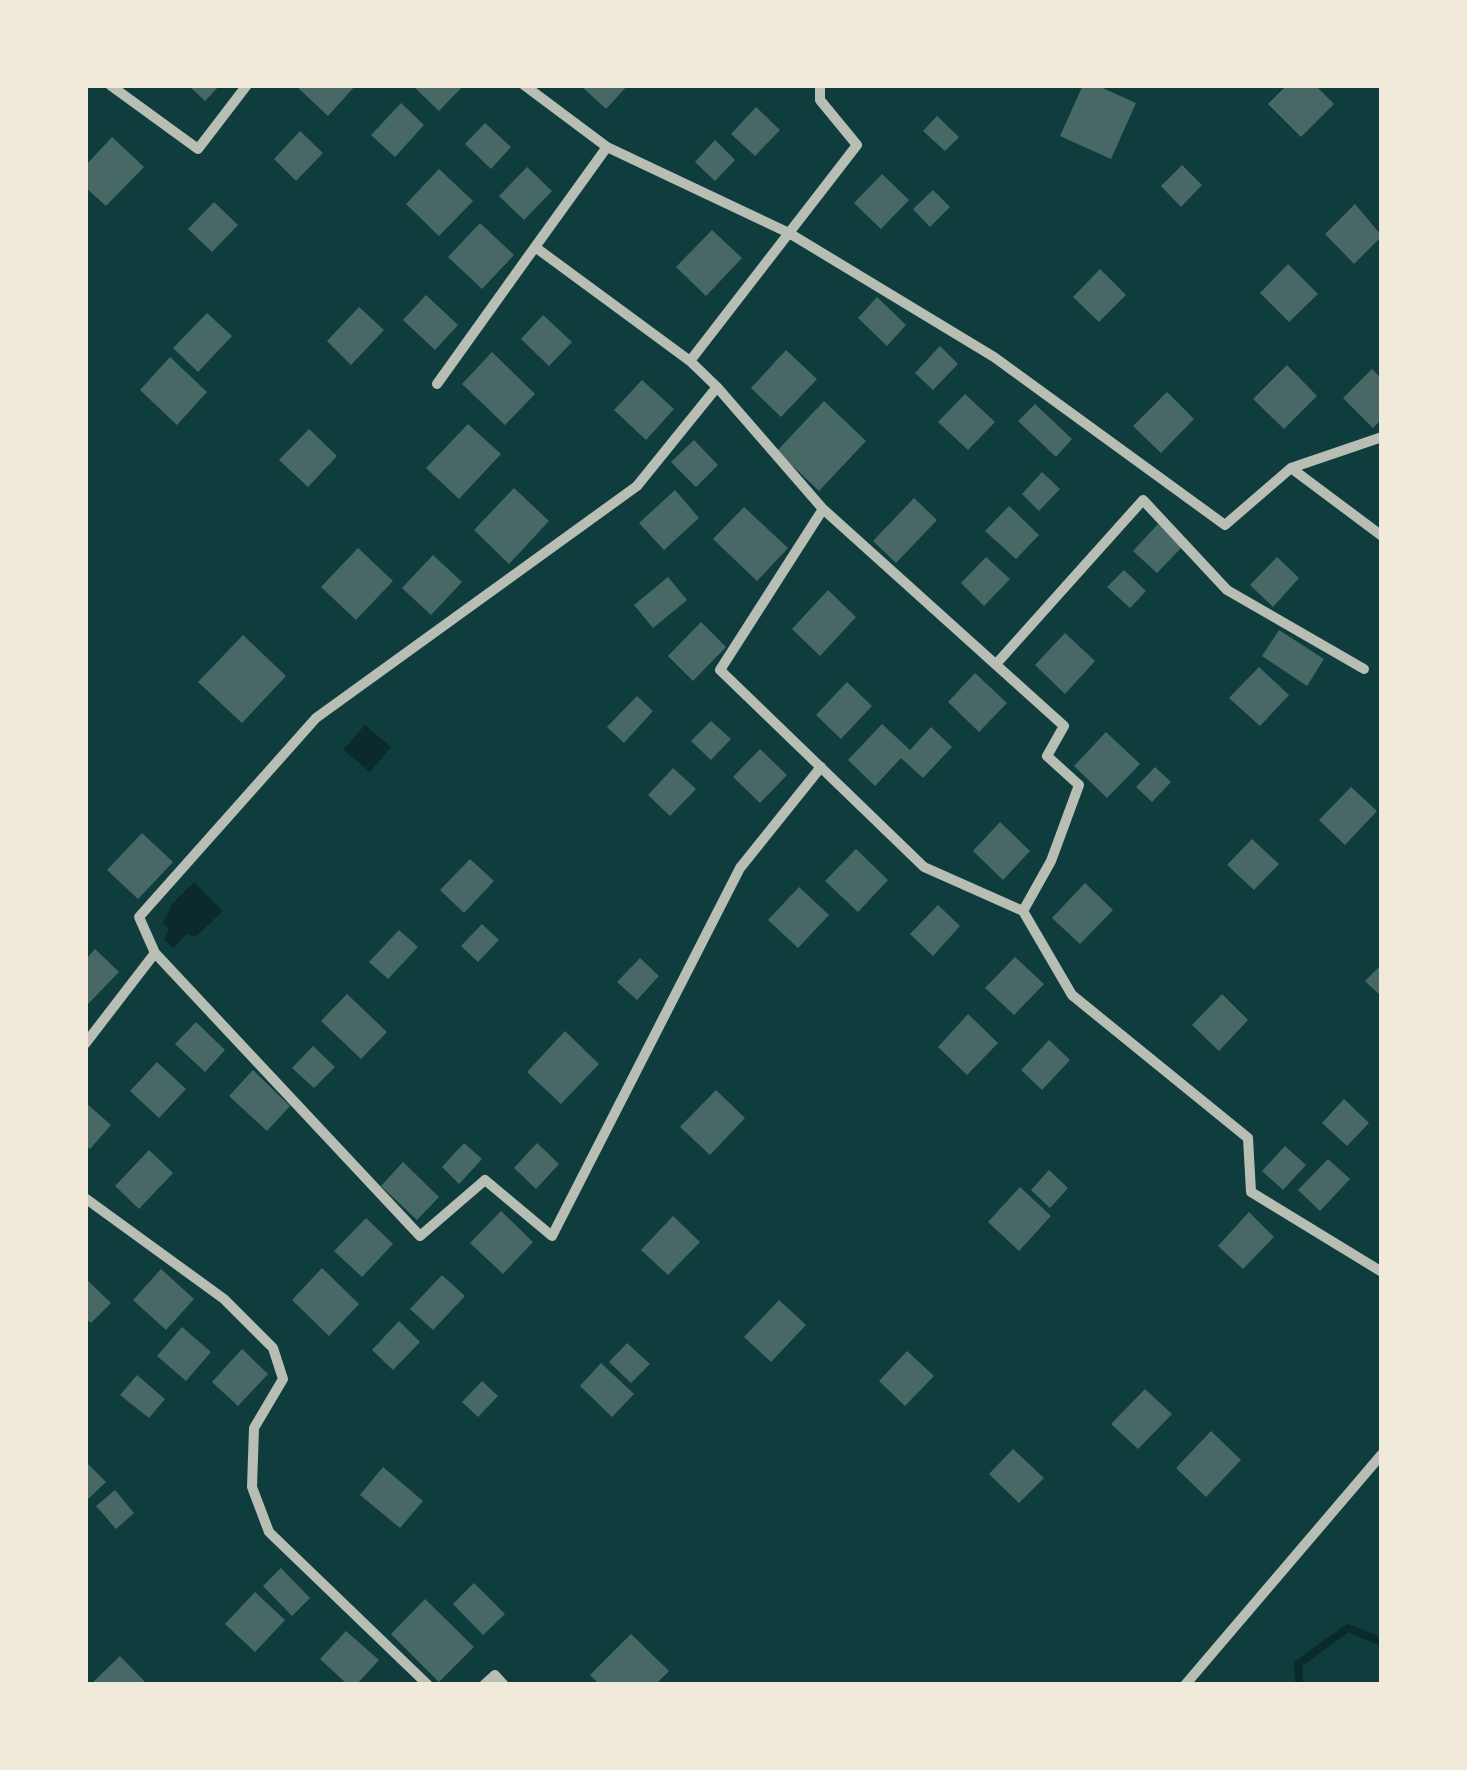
<!DOCTYPE html>
<html>
<head>
<meta charset="utf-8">
<style>
	body { margin:0 }
	#map { position:relative; width:1467px; height:1770px; overflow:hidden; background:#0f3d3e; font-family:Figtree,sans-serif }
	canvas { display:block }
	.frame { position:absolute; inset:0; border:88px solid #f1e9da; pointer-events:none }
</style>
</head>
<body>
<div id="map">
<canvas width="1467" height="1770"></canvas>
<div class="frame"></div>
</div>
<script>
const ctx = document.querySelector('canvas').getContext('2d');
ctx.lineJoin = 'round';
function paint(path, color) { ctx.fillStyle = color; ctx.fill(path, 'evenodd'); }
const poly = rows => new Path2D(rows.map(r => 'M' + r).join(''));
function trace(path, color, width, dash) { ctx.strokeStyle = color; ctx.lineWidth = width; ctx.lineCap = dash ? 'butt' : 'round'; ctx.setLineDash(dash || []); ctx.stroke(path); }
paint(poly([
	[365,725,391,747,370,772,343,750],
	[194,882,223,911,195,937,187,934,173,948,164,940,169,929,163,923,172,904]
]), '#0a2a2b');
trace(poly([
	[1299,1685,1298,1664,1348,1628,1382,1642]
]), '#0a2a2b', 8);
paint(poly([
	[188,85,220,85,205,101],
	[295,85,356,85,328,116],
	[412,85,464,85,439,111],
	[580,85,628,85,606,109],
	[1083,85,1096,85,1136,103,1111,159,1060,136],
	[1287,85,1315,85,1334,104,1301,137,1268,104],
	[401,103,424,125,395,157,371,135],
	[756,107,780,130,755,156,731,134],
	[937,116,959,137,945,151,923,131],
	[485,123,511,147,491,169,465,144],
	[300,131,323,153,296,181,274,159],
	[112,137,144,167,106,206,85,187,85,166],
	[715,140,735,160,715,181,695,162],
	[1182,165,1202,185,1181,207,1161,186],
	[527,167,552,191,524,220,499,196],
	[439,169,473,201,439,236,406,204],
	[882,174,909,200,881,229,854,203],
	[933,190,950,207,930,227,913,209],
	[214,202,238,225,212,252,188,229],
	[1355,204,1382,236,1354,264,1325,234],
	[480,223,514,255,482,289,448,257],
	[712,230,742,258,706,296,676,267],
	[1288,264,1318,294,1289,322,1260,293],
	[1100,269,1126,295,1099,322,1073,297],
	[426,295,458,325,435,350,403,320],
	[877,297,906,325,887,346,858,318],
	[359,307,384,330,351,365,327,341],
	[207,313,232,336,198,372,173,348],
	[543,315,572,342,549,366,521,339],
	[940,346,958,364,933,390,915,373],
	[786,350,817,379,781,417,751,388],
	[492,352,535,394,505,425,462,384],
	[170,357,207,392,177,425,140,390],
	[1287,365,1317,396,1284,429,1253,399],
	[1372,369,1382,379,1382,419,1373,428,1343,398],
	[642,380,674,409,646,440,614,410],
	[1167,392,1194,419,1161,453,1133,426],
	[965,394,995,422,968,450,938,422],
	[824,401,866,441,819,491,777,451],
	[1035,404,1072,439,1056,457,1018,421],
	[468,424,501,454,459,499,426,468],
	[309,429,337,456,308,487,279,460],
	[694,440,718,465,696,487,671,462],
	[1042,472,1060,489,1039,511,1022,494],
	[514,488,549,521,509,564,474,530],
	[675,490,699,518,664,550,639,523],
	[914,498,937,520,896,563,873,541],
	[1009,506,1039,535,1016,559,985,531],
	[744,507,788,548,757,581,713,539],
	[1158,524,1182,547,1157,573,1133,551],
	[358,548,393,581,356,620,321,587],
	[433,555,462,582,431,615,402,588],
	[986,557,1010,579,984,606,961,583],
	[1277,557,1299,578,1273,607,1250,585],
	[1124,570,1146,591,1130,608,1107,587],
	[668,577,687,600,653,628,634,605],
	[828,590,856,617,820,656,792,629],
	[701,622,726,647,693,681,668,656],
	[1279,630,1324,659,1307,686,1262,656],
	[1065,633,1095,661,1065,694,1035,665],
	[243,635,286,676,242,723,198,682],
	[1259,667,1289,695,1260,726,1229,698],
	[975,673,1007,703,979,732,948,702],
	[847,682,872,706,841,739,816,715],
	[637,696,653,711,624,743,607,727],
	[711,721,731,739,711,760,691,741],
	[882,724,910,750,931,727,952,747,923,778,901,758,875,786,848,760],
	[1106,732,1140,764,1107,798,1074,766],
	[760,749,787,775,760,803,733,777],
	[1155,767,1171,782,1152,802,1136,787],
	[673,768,696,789,670,816,648,795],
	[1351,787,1377,811,1345,845,1319,820],
	[1000,822,1030,851,1003,880,973,851],
	[142,833,173,862,138,899,107,870],
	[1252,839,1279,864,1254,890,1227,865],
	[856,849,888,880,858,912,825,881],
	[470,859,494,881,464,913,440,890],
	[1085,883,1113,910,1080,944,1052,918],
	[799,887,829,915,798,948,768,920],
	[938,905,960,926,933,956,910,934],
	[482,924,499,940,478,962,461,946],
	[399,930,418,947,388,979,369,962],
	[95,949,119,972,88,1004,85,960],
	[1015,957,1044,984,1014,1015,985,988],
	[640,958,659,976,637,1000,617,982],
	[1382,964,1382,997,1365,981],
	[347,994,387,1032,361,1059,321,1021],
	[1222,994,1248,1020,1219,1051,1192,1025],
	[968,1014,998,1043,967,1075,938,1047],
	[196,1022,225,1050,205,1072,175,1044],
	[565,1031,599,1064,561,1104,527,1072],
	[1049,1040,1070,1060,1042,1090,1021,1070],
	[313,1046,335,1067,314,1088,292,1068],
	[157,1062,186,1089,159,1118,130,1091],
	[253,1070,290,1106,267,1131,229,1096],
	[716,1090,745,1118,710,1155,680,1127],
	[1344,1099,1369,1123,1347,1146,1322,1123],
	[85,1102,111,1125,90,1149,85,1145],
	[464,1143,482,1159,459,1184,442,1167],
	[537,1143,559,1164,536,1189,514,1168],
	[1285,1146,1306,1165,1283,1190,1262,1171],
	[149,1150,173,1173,139,1209,115,1186],
	[1328,1159,1350,1179,1320,1211,1298,1190],
	[403,1162,439,1197,417,1220,381,1186],
	[1049,1170,1068,1188,1050,1208,1031,1190],
	[1020,1187,1051,1216,1019,1251,988,1222],
	[501,1211,533,1242,503,1274,470,1243],
	[1249,1212,1274,1237,1243,1269,1218,1246],
	[673,1216,700,1242,668,1275,641,1250],
	[366,1218,393,1244,362,1277,334,1251],
	[322,1268,359,1304,329,1336,292,1300],
	[161,1269,194,1299,166,1330,133,1300],
	[442,1275,465,1296,433,1330,410,1309],
	[85,1278,111,1303,91,1323,85,1318],
	[779,1300,806,1325,771,1362,744,1337],
	[399,1321,420,1342,393,1370,372,1350],
	[182,1327,211,1352,186,1381,157,1356],
	[627,1343,650,1364,631,1383,609,1362],
	[242,1349,268,1374,238,1406,212,1382],
	[907,1351,934,1376,905,1406,879,1381],
	[601,1363,634,1394,612,1417,580,1386],
	[137,1375,165,1399,149,1418,120,1395],
	[482,1381,498,1396,478,1417,462,1402],
	[1145,1389,1172,1414,1138,1449,1111,1424],
	[1211,1431,1241,1460,1206,1497,1176,1468],
	[1013,1449,1044,1478,1019,1503,989,1474],
	[85,1461,106,1482,85,1502],
	[383,1467,423,1501,400,1528,360,1495],
	[115,1490,134,1513,116,1529,96,1506],
	[281,1568,310,1598,292,1616,263,1586],
	[474,1583,505,1614,483,1635,453,1604],
	[255,1592,285,1620,255,1652,225,1624],
	[425,1599,474,1647,439,1682,391,1634],
	[346,1631,379,1660,356,1685,348,1685,320,1659],
	[631,1634,669,1671,655,1685,600,1685,590,1675],
	[120,1656,148,1685,90,1685]
]), '#486865');
trace(poly([
	[110,85,198,149,247,85],
	[524,85,607,147,535,247,690,361],
	[607,147,789,233,994,357,1225,525,1291,468,1382,536],
	[437,384,535,247],
	[717,387,823,509,720,670,924,867,1023,911,1072,995,1248,1138,1251,1192,1382,1272],
	[1291,468,1382,437],
	[823,509,1064,726,1047,756,1079,785,1051,861,1023,911],
	[997,663,1143,500,1227,590,1364,669],
	[155,953,420,1236,485,1180,552,1236,740,868,821,767],
	[85,1044,155,953,139,917,316,718,637,486,717,387,690,361,857,145,820,100,820,85],
	[85,1198,224,1299,273,1348,283,1379,254,1428,252,1487,269,1532,428,1685],
	[484,1685,495,1675,504,1685],
	[1185,1685,1382,1454]
]), '#b8beb3', 10);
</script>
</body>
</html>
